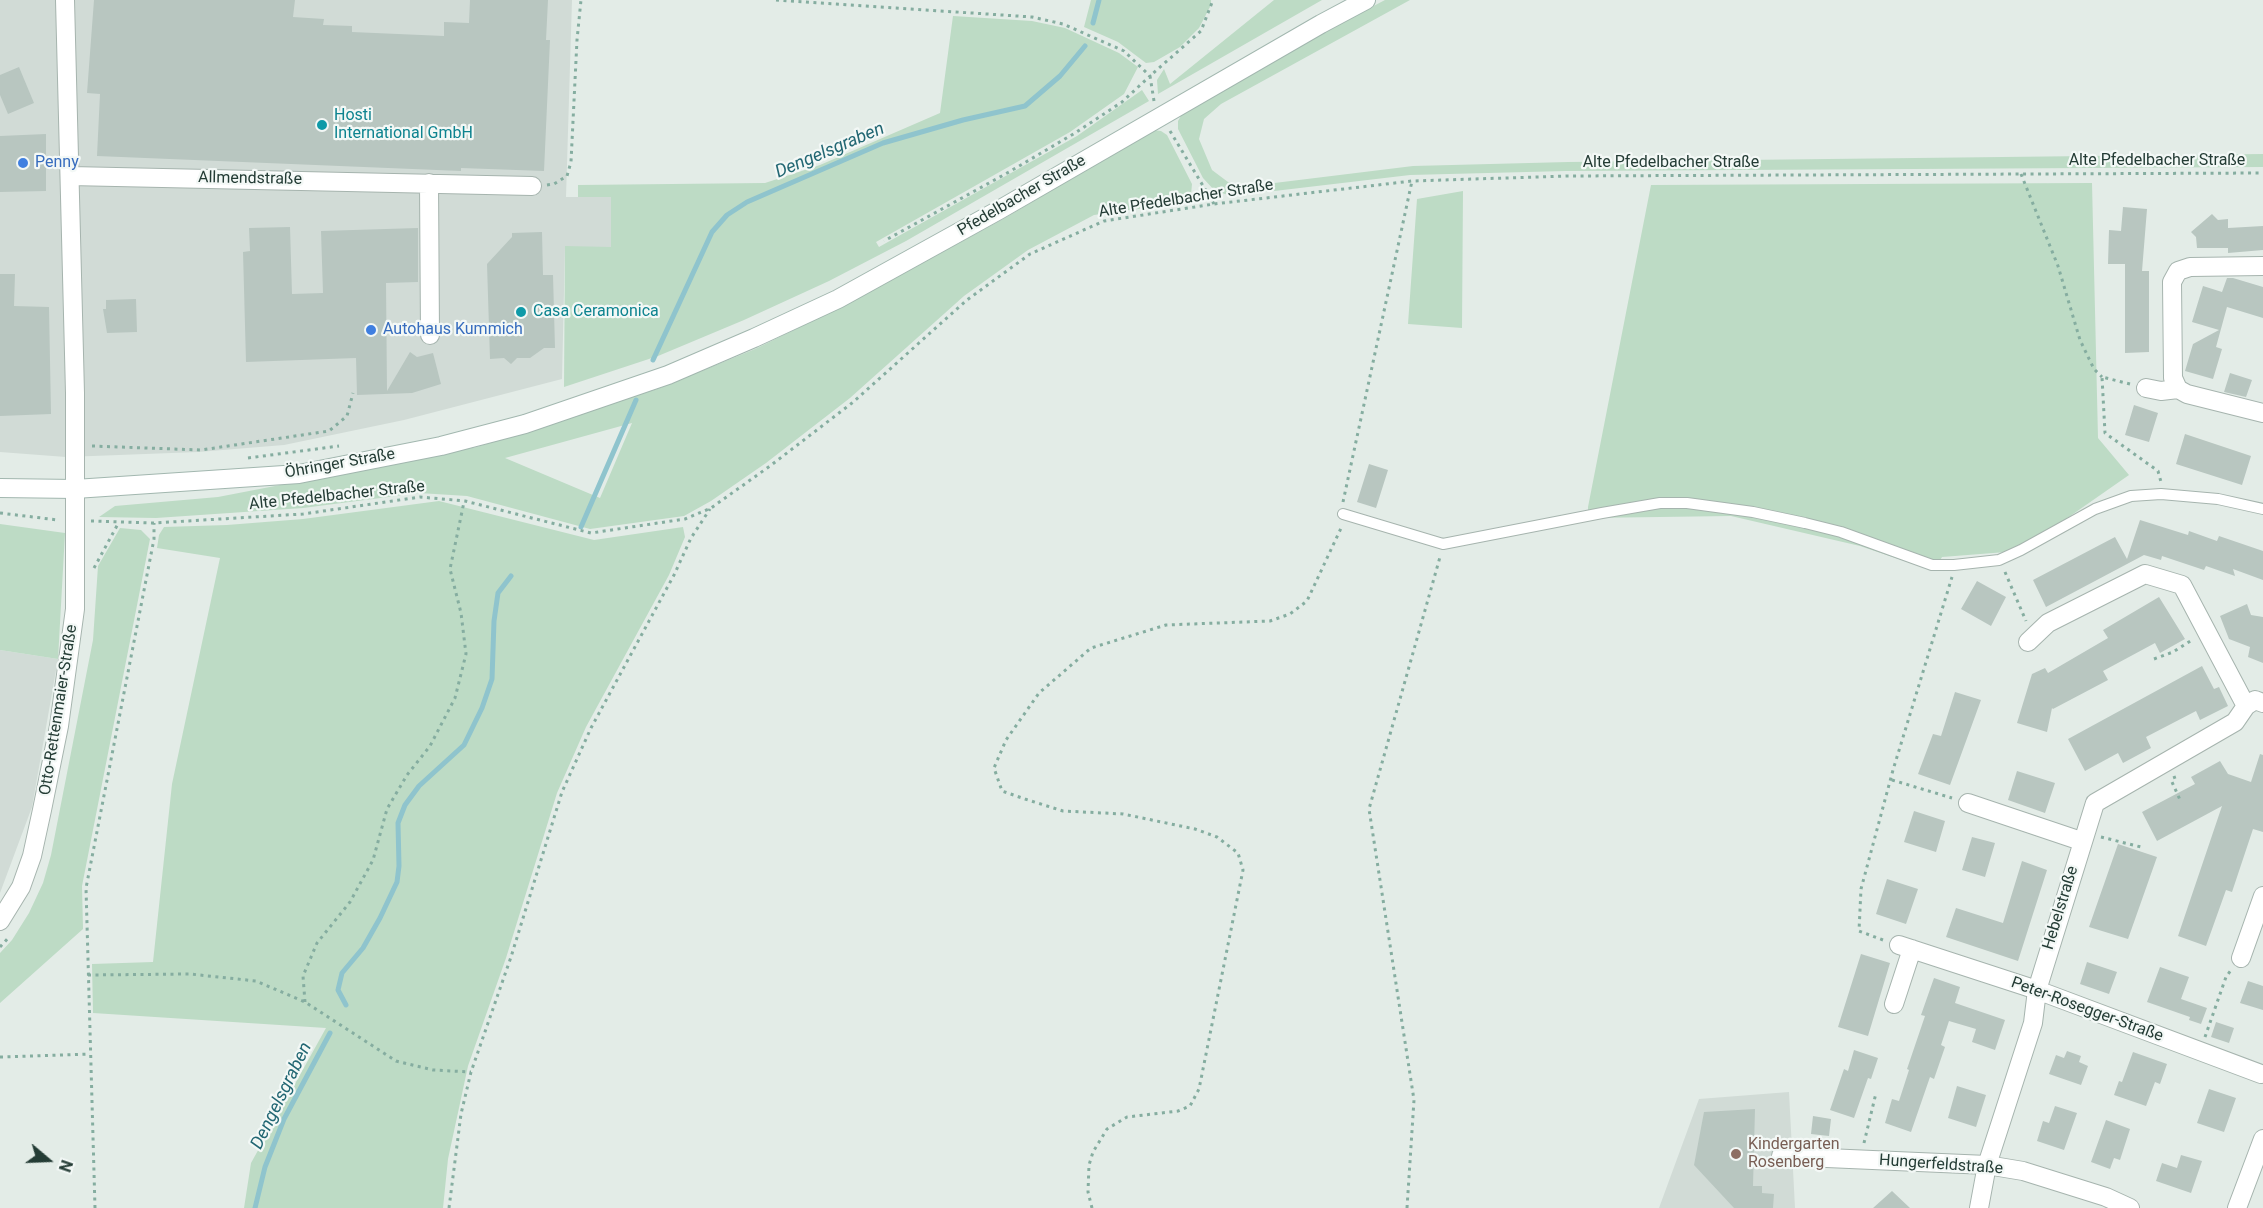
<!DOCTYPE html>
<html>
<head>
<meta charset="utf-8">
<style>
	body { margin:0 }
	#map { position:relative; width:2263px; height:1208px; overflow:hidden; background:#e3ece7; font-family:Roboto,sans-serif }
	canvas { display:block }
	.north { position:absolute; left:18px; top:1130px; width:60px; height:60px; -webkit-text-stroke:4px #f3f8f6; paint-order:stroke; rotate:109deg; font-size:16px; font-weight:700; line-height:24px; text-align:center; color:#243c35 }
	.north::after { content:''; display:block; margin:auto; width:21px; height:27px; background:#243c35; clip-path:polygon(50% 0,100% 100%,50% 72%,0 100%) }
</style>
</head>
<body>
<div id="map">
<canvas width="2263" height="1208"></canvas>
<div class="north">N</div>
</div>
<script>
const ctx = document.querySelector('canvas').getContext('2d');
ctx.lineJoin = 'round';
function paint(path, color) { ctx.fillStyle = color; ctx.fill(path, 'evenodd'); }
const poly = rows => new Path2D(rows.map(r => 'M' + r).join(''));
function trace(path, color, width, dash) { ctx.strokeStyle = color; ctx.lineWidth = width; ctx.lineCap = dash ? 'butt' : 'round'; ctx.setLineDash(dash || []); ctx.stroke(path); }
function drawText(font, color, halo, rows, align = 'center') {
  ctx.font = font + ' Roboto,sans-serif'; ctx.lineWidth = 4.5; ctx.setLineDash([]); ctx.textBaseline = 'middle'; ctx.strokeStyle = halo; ctx.fillStyle = color; for (const [text, x, y, turn = 0] of rows) {
    ctx.save(); ctx.translate(x, y); ctx.rotate((+turn || 0) * Math.PI / 180); ctx.textAlign = isNaN(turn) ? turn : align; if (halo) ctx.strokeText(text, 0, 0); ctx.fillText(text, 0, 0); ctx.restore();
  }
}
paint(poly([
	[0,0,572,0,566,197,612,197,611,247,565,247,562,379,404,420,284,445,198,452,66,457,0,452],
	[0,650,58,659,32,807,0,893],
	[1789,1092,1795,1208,1659,1208,1699,1099]
]), '#d1dbd6');
paint(poly([
	[1091,0,1211,0,1211,5,1199,28,1180,47,1154,62,1146,63,1118,42,1084,27],
	[1274,0,1322,0,1158,94,1157,80,1164,69,1170,84],
	[1385,0,1410,0,1221,104,1204,119,1199,139,1212,170,1228,182,1250,186,1413,166,1568,162,2263,154,2263,167,1566,171,1410,175,1232,196,1215,191,1203,178,1178,129,1178,121,1182,114,1328,30],
	[953,16,1032,21,1065,28,1119,53,1138,67,1124,94,1070,132,876,242,879,247,1077,136,1142,90,1149,101,906,241,829,281,744,320,658,356,564,387,565,246,611,247,611,197,578,197,578,185,765,183,820,165,940,113],
	[1153,130,1161,131,1167,135,1192,184,1191,195,1182,203,1094,215,1028,250,964,296,850,398,766,463,711,501,684,516,590,529,467,496,419,493,303,508,156,518,99,517,115,506,218,497,477,447,660,388,755,349,839,308,1005,218],
	[632,423,600,498,505,458],
	[2092,183,2098,438,2129,475,2053,528,2006,552,1942,557,1934,571,1860,546,1731,516,1588,518,1588,507,1651,185],
	[1463,191,1462,328,1408,324,1417,199],
	[439,501,594,540,683,527,685,537,669,575,586,727,557,793,506,958,468,1066,448,1159,443,1208,244,1208,251,1163,326,1028,93,1013,92,964,153,962,172,784,220,558,157,548,159,535,164,527,227,525,303,519],
	[0,524,65,533,58,659,0,650],
	[120,528,141,530,150,539,82,886,83,929,0,1003,0,953,12,940,29,913,43,883,51,855,93,640,98,566]
]), '#bddbc5');
trace(poly([
	[1093,23,1099,0],
	[653,360,712,232,727,215,747,202,883,143,963,120,1025,106,1060,76,1085,46],
	[581,527,636,400],
	[346,1005,338,990,342,973,363,948,380,918,397,882,399,866,398,823,405,805,419,786,464,745,482,708,492,679,494,621,498,593,511,576],
	[255,1208,265,1167,284,1119,330,1033]
]), '#8fc4cd', 5);
paint(poly([
	[94,0,295,0,293,17,324,19,323,25,352,26,352,32,444,36,444,22,469,23,470,0,548,0,546,40,550,40,544,171,461,168,461,171,97,156,100,94,87,93],
	[19,67,34,103,8,114,0,95,0,75],
	[46,134,46,191,0,192,0,136],
	[2123,207,2147,209,2142,271,2149,271,2149,352,2125,353,2125,264,2108,264,2109,230,2121,231],
	[2212,214,2218,220,2228,219,2228,228,2263,226,2263,250,2228,253,2228,248,2197,248,2196,237,2191,232],
	[290,227,292,294,323,293,321,231,418,228,418,282,386,283,387,391,410,352,417,357,433,353,441,384,412,393,357,395,356,358,246,362,243,252,250,251,249,228],
	[542,232,543,275,553,275,555,348,544,348,530,358,517,358,511,364,504,358,490,359,487,264,512,237,512,233],
	[0,274,15,274,14,306,49,307,51,414,0,416],
	[2227,278,2233,278,2263,287,2263,318,2227,307,2216,347,2222,349,2213,379,2185,371,2193,344,2219,330,2192,322,2203,286,2222,292],
	[136,299,137,332,107,333,103,309,106,309,106,300],
	[2230,373,2252,380,2246,397,2224,392],
	[2134,405,2158,413,2149,442,2125,435],
	[2185,434,2251,456,2242,485,2176,464],
	[1369,464,1388,470,1376,508,1357,502],
	[2140,520,2188,535,2189,531,2217,541,2219,536,2263,551,2263,580,2233,569,2235,576,2206,566,2204,570,2162,556,2161,560,2144,555,2046,607,2033,580,2115,537,2127,559],
	[1977,581,2006,597,1991,626,1961,609],
	[2159,597,2185,639,2160,653,2155,643,2103,671,2108,680,2053,709,2052,708,2047,732,2017,723,2032,674,2045,668,2048,673,2108,638,2103,630],
	[2247,604,2251,615,2263,617,2263,663,2248,657,2250,647,2229,639,2220,616],
	[2202,666,2214,689,2219,687,2228,706,2200,720,2196,711,2146,737,2151,748,2123,763,2118,753,2085,771,2068,739],
	[1955,692,1981,700,1950,785,1918,774,1933,734,1941,736],
	[2260,754,2263,755,2263,832,2253,829,2232,892,2226,890,2206,946,2178,936,2222,806,2157,841,2142,812,2195,784,2191,777,2220,761,2228,774,2251,782],
	[2017,771,2055,783,2045,813,2008,800],
	[1914,811,1945,821,1936,852,1904,842],
	[1972,837,1995,843,1985,877,1962,870],
	[2118,844,2157,857,2128,939,2089,927],
	[2022,861,2047,870,2018,961,1946,937,1956,908,2003,923],
	[1887,879,1918,889,1906,924,1876,914],
	[1861,954,1890,963,1868,1036,1838,1027],
	[2087,962,2117,972,2109,994,2080,984],
	[2160,967,2189,977,2181,999,2207,1008,2201,1024,2189,1020,2190,1017,2147,1002],
	[1934,978,1960,987,1955,1003,2005,1020,1995,1050,1972,1042,1976,1029,1949,1021,1941,1045,1945,1047,1934,1079,1930,1077,1911,1132,1885,1123,1892,1099,1899,1101,1909,1070,1907,1069,1925,1016,1921,1015],
	[2248,981,2263,986,2263,1010,2240,1003],
	[2216,1022,2234,1028,2229,1043,2211,1037],
	[1854,1050,1878,1058,1871,1079,1868,1078,1854,1118,1830,1110,1844,1069,1848,1071],
	[2067,1051,2081,1056,2079,1062,2088,1066,2081,1085,2049,1074,2056,1055,2064,1058],
	[2133,1052,2167,1064,2160,1084,2155,1082,2146,1106,2114,1095,2119,1081,2122,1082],
	[1957,1086,1986,1095,1976,1127,1948,1118],
	[2209,1089,2236,1098,2224,1132,2197,1123],
	[2055,1106,2077,1113,2064,1150,2037,1141,2043,1121,2049,1123],
	[1755,1109,1753,1186,1762,1186,1762,1193,1774,1194,1773,1208,1734,1208,1694,1165,1704,1112],
	[1813,1116,1831,1119,1829,1136,1811,1134],
	[2106,1120,2130,1129,2120,1160,2114,1158,2110,1169,2091,1162],
	[2181,1155,2202,1161,2191,1193,2156,1181,2162,1163,2177,1168],
	[1892,1191,1910,1208,1873,1208]
]), '#b8c6c0');
const service = poly([
	[1343,514,1443,544,1602,513,1660,503,1687,503,1753,512,1805,523,1841,532,1932,565,1954,565,1999,560,2021,550,2095,509,2131,496,2161,494,2218,499,2263,509]
]);
const minor = poly([
	[70,176,532,186],
	[429,183,430,335],
	[2146,388,2161,391,2178,389,2187,394,2263,413],
	[2178,389,2173,378,2172,282,2178,271,2190,267,2263,266],
	[2028,642,2048,623,2145,574,2182,585,2246,706],
	[1968,803,2081,841],
	[0,921,21,887,32,856,42,810,59,726,75,609,75,393,65,0],
	[1899,945,2037,990,2261,1074],
	[2241,958,2263,896],
	[1894,1004,1912,949],
	[1781,1156,1987,1165,2023,1171,2106,1197,2130,1208],
	[1979,1208,1987,1165,2033,1023,2037,990,2095,803,2235,722,2246,706,2255,700,2263,703],
	[2237,1208,2263,1139]
]);
const secondary = poly([
	[0,488,75,489,299,474,441,446,525,424,668,375,754,338,838,299,999,210,1321,24,1366,0]
]);
trace(service, '#a6b4ae', 12);
trace(minor, '#a6b4ae', 20);
trace(secondary, '#a2b7af', 20);
trace(poly([
	[776,0,1032,17,1063,24,1124,51,1150,76,1122,102,1075,133,1009,172,884,241],
	[1154,101,1150,76,1201,31,1213,0],
	[1170,131,1214,204],
	[2021,174,2058,266,2080,340,2094,369,2102,377],
	[547,185,554,184,567,176,571,162,577,40,581,0],
	[2130,384,2102,377,2105,433,2158,471,2161,482],
	[92,446,201,450,329,431,347,416,353,393],
	[248,458,339,446],
	[1343,502,1412,181],
	[0,513,58,520],
	[91,521,154,523,303,514,420,497,465,501,591,533,685,519,711,508,770,466,852,403,967,300,1030,254,1104,221,1214,204,1412,181,1567,176,2263,173],
	[94,568,119,522],
	[2005,572,2026,621],
	[2154,659,2173,652,2192,640],
	[2174,776,2175,779,2172,782,2181,802],
	[1892,780,1952,798],
	[2101,837,2141,847],
	[1883,940,1859,931,1861,889,1893,770,1952,577],
	[0,947,10,936],
	[88,975,190,974,256,981,305,1002,396,1061,433,1070,471,1072],
	[305,1002,303,976,317,943,350,902,373,860,387,809,407,775,430,746,455,698,466,654,461,613,450,569,464,502],
	[2205,1037,2226,977,2231,970],
	[0,1057,90,1054],
	[1864,1143,1876,1093],
	[95,1208,86,888,154,539,154,523],
	[449,1208,461,1114,471,1072,511,957,562,792,591,728,674,575,691,538,710,509],
	[1092,1208,1088,1192,1089,1165,1093,1152,1107,1129,1127,1117,1178,1111,1190,1106,1199,1089,1243,870,1238,853,1217,837,1195,829,1123,814,1063,811,1025,799,1002,791,994,768,1006,740,1039,693,1091,648,1166,625,1270,621,1290,614,1307,601,1342,526],
	[1407,1208,1414,1100,1369,809,1440,557]
]), '#85ada0', 3, [3, 4.5]);
trace(service, '#fff', 10);
trace(minor, '#fff', 18);
trace(secondary, '#fff', 18);
for (const [x, y, r, color] of [
	[322,125,6,"#0f9aa8"],
	[23,163,6,"#3f7fe0"],
	[521,312,6,"#0f9aa8"],
	[371,330,6,"#3f7fe0"],
	[1736,1154,6,"#8d6e63"]
]) { const dot = new Path2D(); dot.arc(x, y, r, 0, 2 * Math.PI); ctx.fillStyle = color; ctx.fill(dot); trace(dot, '#f3f8f6', 2); }
drawText('16px', '#0d838f', '#f3f8f6', [
	["Hosti",334,116],
	["International GmbH",334,134],
	["Casa Ceramonica",533,312]
], 'left');
drawText('16px', '#243c35', '#f3f8f6', [
	["Alte Pfedelbacher Straße",2157,161],
	["Alte Pfedelbacher Straße",1671,163],
	["Allmendstraße",250,179,1],
	["Pfedelbacher Straße",1022,196,-30],
	["Alte Pfedelbacher Straße",1186,199,-9],
	["Öhringer Straße",340,464,-10],
	["Alte Pfedelbacher Straße",337,496,-6],
	["Otto-Rettenmaier-Straße",59,710,-81],
	["Hebelstraße",2061,908,-73],
	["Peter-Rosegger-Straße",2087,1010,20],
	["Hungerfeldstraße",1941,1165,4]
]);
drawText('16px', '#366cbe', '#f3f8f6', [
	["Penny",35,163],
	["Autohaus Kummich",383,330]
], 'left');
drawText('16px', '#785e54', '#f3f8f6', [
	["Kindergarten",1748,1145],
	["Rosenberg",1748,1163]
], 'left');
drawText('italic 18px', '#226773', '#f3f8f6', [
	["Dengelsgraben",830,151,-23],
	["Dengelsgraben",282,1096,-64]
]);
</script>
</body>
</html>
